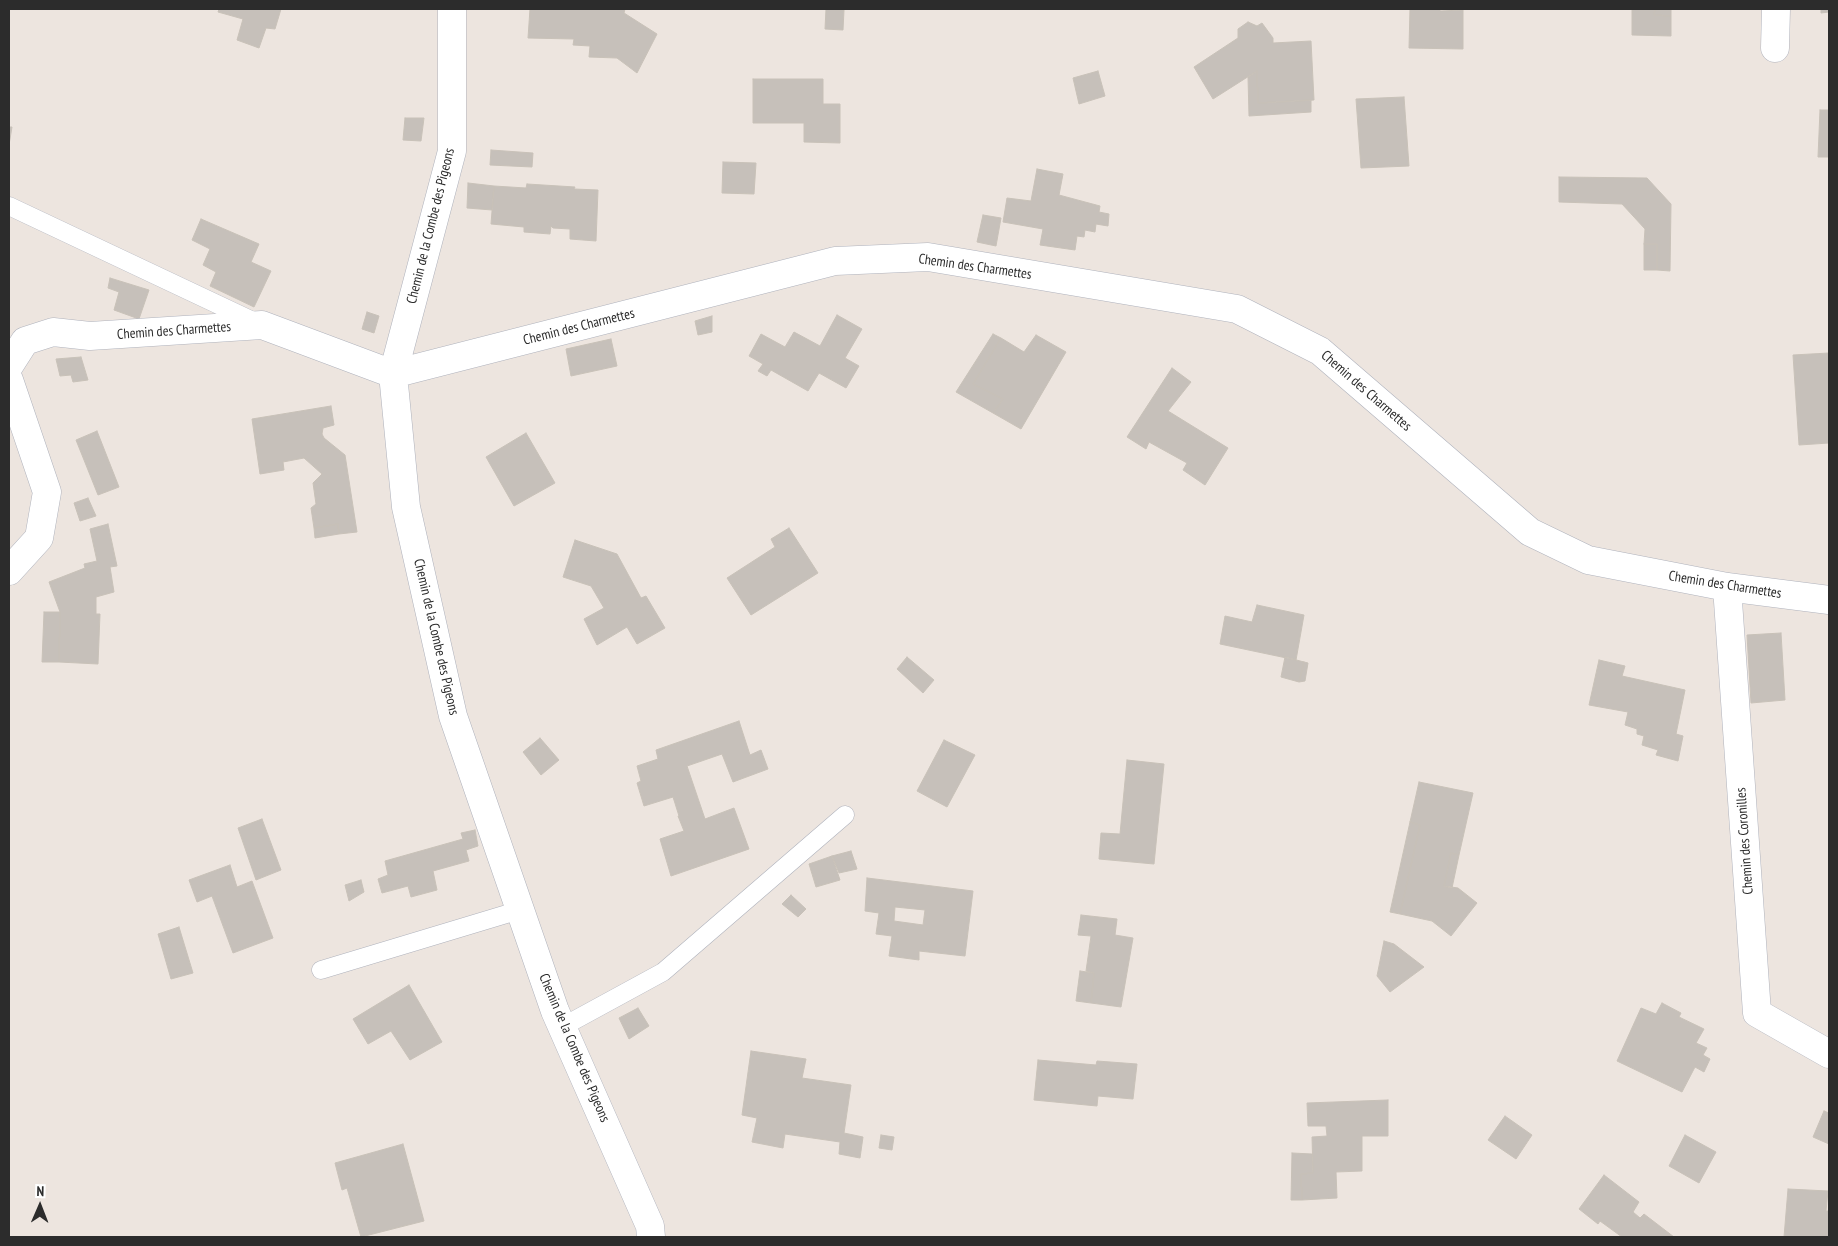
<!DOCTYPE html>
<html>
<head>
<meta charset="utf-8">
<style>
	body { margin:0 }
	#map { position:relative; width:1838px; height:1246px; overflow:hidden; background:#ede5df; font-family:"PT Sans Narrow",sans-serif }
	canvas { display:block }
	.frame { position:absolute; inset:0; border:10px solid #2c2c2c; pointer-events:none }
	.north { position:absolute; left:15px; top:1181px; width:50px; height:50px; -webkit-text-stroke:4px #fff; paint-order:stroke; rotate:1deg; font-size:14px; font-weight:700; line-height:20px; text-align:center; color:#2c2c2c }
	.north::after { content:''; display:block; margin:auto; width:18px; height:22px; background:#2c2c2c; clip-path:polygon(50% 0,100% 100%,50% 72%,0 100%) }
</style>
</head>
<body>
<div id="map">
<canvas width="1838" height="1246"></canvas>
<div class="frame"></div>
<div class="north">N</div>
</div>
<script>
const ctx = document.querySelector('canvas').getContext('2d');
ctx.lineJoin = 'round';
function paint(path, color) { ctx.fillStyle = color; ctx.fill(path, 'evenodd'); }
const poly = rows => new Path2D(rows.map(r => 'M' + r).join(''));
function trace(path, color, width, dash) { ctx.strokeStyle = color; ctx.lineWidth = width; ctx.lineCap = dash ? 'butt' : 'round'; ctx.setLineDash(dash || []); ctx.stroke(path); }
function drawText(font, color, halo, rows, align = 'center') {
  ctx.font = font + ' "PT Sans Narrow",sans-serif'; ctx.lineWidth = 4; ctx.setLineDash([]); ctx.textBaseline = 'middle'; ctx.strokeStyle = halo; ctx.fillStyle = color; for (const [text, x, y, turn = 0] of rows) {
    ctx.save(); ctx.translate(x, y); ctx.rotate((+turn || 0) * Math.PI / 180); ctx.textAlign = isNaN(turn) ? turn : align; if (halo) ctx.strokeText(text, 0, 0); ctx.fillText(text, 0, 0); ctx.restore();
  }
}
const building = poly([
	[219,9,281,9,275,29,266,28,259,48,237,40,243,19,218,12,219,9],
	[530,9,625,9,624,13,657,34,637,73,617,58,589,57,590,46,573,45,574,39,528,38,530,9],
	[826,9,844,10,843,30,825,29,826,9],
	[1410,9,1440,9,1440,11,1463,10,1463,49,1409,48,1410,9],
	[1632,9,1655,9,1654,15,1671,16,1671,36,1632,35,1632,9],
	[1655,9,1671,9,1671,16,1654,15,1655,9],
	[1821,9,1829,9,1829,12,1821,13,1821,9],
	[1248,22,1257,26,1262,23,1273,38,1273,43,1311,41,1314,100,1258,103,1257,71,1213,99,1194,67,1238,38,1238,29,1248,22],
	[1098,71,1105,96,1079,104,1073,78,1098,71],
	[1257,71,1258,103,1311,100,1311,112,1249,116,1248,77,1257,71],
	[753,79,823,79,823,104,840,104,840,143,804,142,804,123,753,123,753,79],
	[1404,97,1409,166,1361,168,1356,99,1404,97],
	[1820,110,1829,110,1829,157,1818,157,1820,110],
	[405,118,424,118,421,141,403,140,405,118],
	[9,127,12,127,9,145,9,127],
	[491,150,533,153,532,167,490,165,491,150],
	[723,162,756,163,754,194,722,193,723,162],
	[1037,169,1063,174,1059,195,1100,206,1099,212,1109,214,1108,226,1096,224,1095,232,1085,230,1084,237,1077,236,1075,250,1040,245,1043,229,1003,222,1007,198,1031,201,1037,169],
	[1559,177,1647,178,1671,204,1670,271,1657,270,1657,244,1644,244,1645,229,1622,204,1559,202,1559,177],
	[468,183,494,186,492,210,467,208,468,183],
	[527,184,575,187,574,189,598,190,596,241,570,239,570,229,553,228,551,226,550,234,524,232,524,227,491,224,494,186,526,188,527,184],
	[983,215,1001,218,996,246,977,242,983,215],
	[201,219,259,244,251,262,271,271,254,307,210,286,216,272,203,265,210,249,192,240,201,219],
	[1644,244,1657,244,1657,270,1644,270,1644,244],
	[110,278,149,290,139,319,114,310,119,292,108,288,110,278],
	[367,312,379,316,374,333,362,329,367,312],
	[837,315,862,329,845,358,859,366,846,388,819,373,808,391,771,370,767,376,758,371,763,364,749,356,761,334,785,347,794,332,820,346,837,315],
	[712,316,712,332,698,335,695,321,712,316],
	[993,334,1001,338,973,384,1003,399,993,413,956,392,993,334],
	[1036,335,1066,352,1021,429,993,413,1003,399,973,384,1001,338,1024,352,1036,335],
	[611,339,617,366,571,376,566,349,611,339],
	[1829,353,1829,443,1799,445,1793,355,1829,353],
	[81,357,88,380,73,382,71,375,60,376,56,359,81,357],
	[1172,368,1191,382,1168,411,1228,448,1205,485,1183,470,1187,463,1149,442,1146,449,1127,437,1172,368],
	[331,406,334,425,323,428,322,434,324,438,345,455,357,532,339,534,338,524,314,528,311,508,316,504,313,483,322,474,304,458,283,462,284,470,260,474,252,419,331,406],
	[97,431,119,487,98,495,76,440,97,431],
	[526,433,555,483,514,506,486,457,526,433],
	[88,498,96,516,80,521,74,503,88,498],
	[108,524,117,566,110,567,114,592,96,597,96,614,100,614,98,664,59,662,60,612,49,582,85,568,84,564,97,561,90,529,108,524],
	[338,524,339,534,315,538,314,528,338,524],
	[789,528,818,573,751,615,727,578,775,547,771,539,789,528],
	[575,540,617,554,641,598,646,596,665,628,637,644,627,627,597,645,584,619,604,608,591,586,563,577,575,540],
	[1257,605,1304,615,1296,660,1220,644,1225,616,1252,622,1257,605],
	[44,612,60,612,59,662,42,662,44,612],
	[1781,633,1785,700,1751,703,1747,635,1781,633],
	[907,657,934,680,923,693,897,669,907,657],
	[1285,657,1304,662,1299,682,1281,677,1285,657],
	[1599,660,1625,666,1622,676,1685,690,1676,734,1683,736,1678,761,1656,755,1658,750,1642,745,1644,736,1637,734,1637,729,1625,725,1628,712,1589,705,1599,660],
	[1304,662,1308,663,1305,681,1299,682,1304,662],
	[739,721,750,755,761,750,768,769,733,782,722,754,687,766,705,819,734,808,749,849,671,876,660,839,684,831,678,816,679,816,673,797,644,806,637,783,641,781,637,766,658,759,656,750,739,721],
	[540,738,559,760,541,775,523,752,540,738],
	[944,740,975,755,947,807,917,791,944,740],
	[1127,760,1164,764,1154,864,1099,859,1101,833,1120,834,1127,760],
	[1419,782,1473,793,1459,855,1451,853,1444,886,1458,888,1477,903,1451,936,1432,921,1400,914,1420,825,1410,822,1419,782],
	[262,819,281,870,256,880,238,828,262,819],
	[1410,822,1420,825,1400,914,1390,912,1410,822],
	[475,830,478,846,466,850,469,861,433,871,437,890,411,897,408,886,382,893,378,879,388,875,385,861,463,839,461,833,475,830],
	[851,851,857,869,839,873,832,856,851,851],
	[1451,853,1459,855,1452,888,1444,886,1451,853],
	[832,856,840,880,816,887,809,864,832,856],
	[230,865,237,887,252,881,273,938,233,953,212,896,197,902,189,880,230,865],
	[867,878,973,891,965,956,919,951,919,960,889,956,892,936,876,934,879,913,865,911,867,878],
	[895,907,925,910,923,925,894,921,895,907],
	[361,880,364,892,349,901,345,885,361,880],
	[791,895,806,909,798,917,782,904,791,895],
	[1081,915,1117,919,1115,935,1133,938,1121,1007,1091,1003,1094,973,1086,971,1091,936,1078,935,1081,915],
	[179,927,193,973,171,979,158,934,179,927],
	[1384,941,1394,944,1424,967,1390,992,1377,976,1384,941],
	[1080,971,1094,973,1091,1003,1076,1001,1080,971],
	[409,985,442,1042,410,1060,391,1031,368,1044,353,1019,409,985],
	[1662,1003,1681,1013,1679,1017,1704,1029,1696,1043,1707,1048,1703,1055,1710,1059,1704,1072,1695,1067,1682,1092,1617,1061,1641,1008,1656,1014,1662,1003],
	[638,1008,649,1026,629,1039,619,1018,638,1008],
	[751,1051,806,1059,802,1078,851,1085,844,1133,863,1137,860,1158,839,1154,840,1142,785,1134,783,1148,752,1142,757,1118,742,1115,751,1051],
	[1038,1060,1096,1065,1097,1061,1137,1064,1133,1099,1098,1096,1097,1106,1034,1100,1038,1060],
	[1388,1100,1388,1136,1362,1136,1362,1171,1336,1172,1337,1198,1302,1200,1301,1174,1313,1173,1312,1137,1327,1136,1326,1126,1308,1126,1307,1103,1388,1100],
	[1824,1111,1829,1113,1829,1144,1813,1137,1824,1111],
	[1505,1116,1532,1135,1516,1159,1488,1140,1505,1116],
	[881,1135,894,1137,892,1150,879,1148,881,1135],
	[1685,1135,1716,1152,1699,1183,1669,1166,1685,1135],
	[403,1144,424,1221,361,1237,347,1188,342,1190,335,1163,403,1144],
	[1292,1153,1312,1154,1313,1173,1301,1174,1302,1200,1291,1200,1292,1153],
	[1604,1175,1639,1202,1633,1212,1640,1218,1644,1214,1674,1237,1622,1237,1600,1221,1598,1224,1579,1209,1604,1175],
	[1788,1189,1828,1191,1826,1211,1829,1211,1829,1237,1784,1237,1788,1189]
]);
paint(building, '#c6c0ba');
trace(building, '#c8c1b8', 1);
const service = poly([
	[9,206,257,323],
	[321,970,520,910],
	[562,1027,663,972,845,815]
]);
const minor = poly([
	[452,9,452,151,393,374,406,507,453,716,555,1011,650,1226,651,1237],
	[1775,48,1776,9],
	[9,366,25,341,53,332,90,336,262,325,393,374,835,261,928,257,1237,309,1320,351,1530,532,1588,560,1727,587,1829,600],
	[9,380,47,492,39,538,9,571],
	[1727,587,1757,1013,1829,1054]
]);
trace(service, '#afb2bc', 19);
trace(minor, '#afb2bc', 29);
trace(service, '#fff', 18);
trace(minor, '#fff', 28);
drawText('14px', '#2c2c2c', '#fff', [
	["Chemin de la Combe des Pigeons",431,226,-76],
	["Chemin des Charmettes",975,267,8],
	["Chemin des Charmettes",579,327,-14],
	["Chemin des Charmettes",174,331,-4],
	["Chemin des Charmettes",1366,391,41],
	["Chemin des Charmettes",1725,585,9],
	["Chemin de la Combe des Pigeons",436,637,77],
	["Chemin des Coronilles",1745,841,-94],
	["Chemin de la Combe des Pigeons",574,1048,67]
]);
</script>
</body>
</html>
